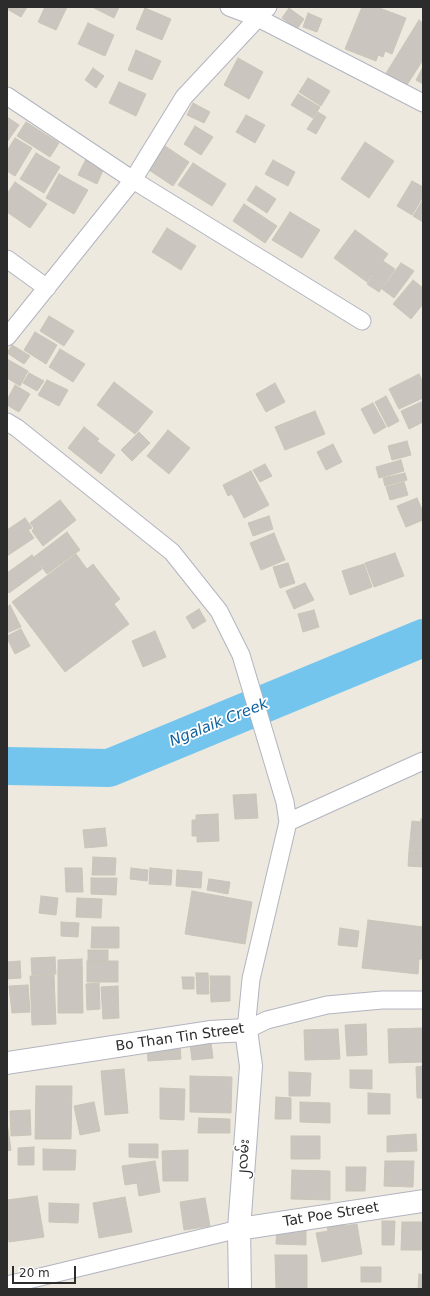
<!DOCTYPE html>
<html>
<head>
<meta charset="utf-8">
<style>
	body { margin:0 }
	#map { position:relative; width:430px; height:1296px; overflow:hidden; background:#eee9df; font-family:"DejaVu Sans",sans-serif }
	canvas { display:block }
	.frame { position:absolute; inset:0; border:8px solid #2c2c2c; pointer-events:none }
	.scale { position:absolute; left:12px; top:1266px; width:64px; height:18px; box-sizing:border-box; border:2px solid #2c2c2c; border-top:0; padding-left:5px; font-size:12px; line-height:14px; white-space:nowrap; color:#2c2c2c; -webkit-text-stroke:3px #fff; paint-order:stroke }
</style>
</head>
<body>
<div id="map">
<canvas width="430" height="1296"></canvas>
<div class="frame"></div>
<div class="scale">20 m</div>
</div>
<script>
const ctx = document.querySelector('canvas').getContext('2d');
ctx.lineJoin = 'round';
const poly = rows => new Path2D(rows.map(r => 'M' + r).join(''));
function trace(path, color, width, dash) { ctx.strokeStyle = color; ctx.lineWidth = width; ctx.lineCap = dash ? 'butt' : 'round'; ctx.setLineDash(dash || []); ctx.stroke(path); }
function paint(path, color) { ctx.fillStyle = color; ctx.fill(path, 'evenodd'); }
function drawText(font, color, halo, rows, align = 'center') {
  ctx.font = font + ' "DejaVu Sans","Noto Sans Myanmar",sans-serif'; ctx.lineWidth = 3.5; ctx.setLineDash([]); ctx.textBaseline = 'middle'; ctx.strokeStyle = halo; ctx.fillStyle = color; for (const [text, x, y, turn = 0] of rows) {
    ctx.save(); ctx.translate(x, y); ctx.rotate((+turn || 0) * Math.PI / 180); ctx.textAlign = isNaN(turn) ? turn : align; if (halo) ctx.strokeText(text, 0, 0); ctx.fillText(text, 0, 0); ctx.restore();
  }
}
trace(poly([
	[7,766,109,768,423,638]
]), '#74c5ee', 38);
const building = poly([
	[7,7,27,7,21,17,7,9,7,7],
	[45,7,67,7,56,30,38,22,45,7],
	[92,7,119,7,114,18,92,7],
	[362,7,377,7,406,18,392,54,385,51,383,57,378,55,376,61,345,49,362,7],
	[145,8,171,19,162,40,136,29,145,8],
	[289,8,304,19,297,29,282,18,289,8],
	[308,13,322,19,317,32,303,27,308,13],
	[419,20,423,23,423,60,405,88,385,75,419,20],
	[88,23,114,35,105,56,78,44,88,23],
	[136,50,161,61,152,80,128,70,136,50],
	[238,58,263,72,249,99,224,85,238,58],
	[423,67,423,84,416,80,423,67],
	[93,68,104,76,96,88,85,80,93,68],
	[308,78,330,91,321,106,299,92,308,78],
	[119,82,146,94,136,116,109,103,119,82],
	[298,94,320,107,313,118,291,105,298,94],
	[193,103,210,112,204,123,187,115,193,103],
	[318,112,326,117,316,134,307,129,318,112],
	[246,115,265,125,255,143,236,132,246,115],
	[7,117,19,125,7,142,7,117],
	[26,122,59,143,50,157,17,136,26,122],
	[195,126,213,137,201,155,184,144,195,126],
	[15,138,32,148,15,176,7,171,7,151,15,138],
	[365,142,394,161,369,198,341,179,365,142],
	[165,146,189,162,173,186,149,170,165,146],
	[36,153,60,167,44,193,20,179,36,153],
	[86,159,104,168,97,184,78,175,86,159],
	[273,160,295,172,288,186,265,174,273,160],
	[193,163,226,184,212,206,178,185,193,163],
	[59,174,88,190,74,214,46,198,59,174],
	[412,181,423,187,423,197,412,215,397,206,412,181],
	[15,182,47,204,30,228,7,212,7,194,15,182],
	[256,186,276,199,267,213,247,200,256,186],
	[423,200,423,222,413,216,423,200],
	[244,204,277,226,265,243,233,221,244,204],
	[290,212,320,230,302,258,272,240,290,212],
	[167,228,196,246,181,270,152,252,167,228],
	[355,230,388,254,367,282,334,258,355,230],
	[383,261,395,269,379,292,367,284,383,261],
	[401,263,414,271,394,298,382,289,401,263],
	[413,280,423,288,423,304,411,319,393,304,413,280],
	[49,316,74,331,64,346,40,331,49,316],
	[35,332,57,345,46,364,24,350,35,332],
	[12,345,30,356,24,364,7,353,12,345],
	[60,349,85,364,73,382,49,367,60,349],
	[7,359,28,371,20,386,7,378,7,359],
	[29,373,44,381,37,391,23,383,29,373],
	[419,374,423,382,423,398,399,409,389,389,419,374],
	[47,380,68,390,59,406,38,395,47,380],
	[114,382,153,412,135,434,97,405,114,382],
	[275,383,285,402,266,412,256,394,275,383],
	[15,385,30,394,19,412,7,405,7,400,15,385],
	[386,396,399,421,388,427,375,402,386,396],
	[421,402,423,406,423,422,409,429,401,411,421,402],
	[373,403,386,427,374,434,361,409,373,403],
	[315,411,325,434,285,450,275,427,315,411],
	[84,427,99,439,97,441,115,455,101,474,68,448,84,427],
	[168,430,190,448,169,474,147,456,168,430],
	[139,432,150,443,132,461,121,450,139,432],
	[407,441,411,455,392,460,388,446,407,441],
	[333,444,342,462,326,470,317,452,333,444],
	[401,460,404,471,379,478,376,467,401,460],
	[265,464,272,476,260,482,253,470,265,464],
	[251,471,269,505,244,518,232,494,228,496,223,485,251,471],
	[405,473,407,480,385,486,383,478,405,473],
	[404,482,408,495,390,500,386,487,404,482],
	[417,498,423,512,423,520,406,527,397,506,417,498],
	[60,500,76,520,43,546,32,531,34,528,30,523,60,500],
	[269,516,273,529,253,536,248,523,269,516],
	[25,518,32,528,28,530,34,538,7,556,7,530,25,518],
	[67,532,80,550,47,574,34,557,67,532],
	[274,533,285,560,261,570,250,543,274,533],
	[395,553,404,576,374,587,365,563,395,553],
	[76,554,87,569,93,564,120,599,114,604,129,624,65,672,12,602,76,554],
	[32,555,42,569,9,593,7,590,7,573,32,555],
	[288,563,295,583,280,588,273,567,288,563],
	[364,564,372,587,350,595,342,571,364,564],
	[305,583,314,600,294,609,286,591,305,583],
	[10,605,21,627,7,633,7,607,10,605],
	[199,609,206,621,193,629,186,617,199,609],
	[314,610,319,627,303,632,298,614,314,610],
	[21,629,30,646,15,654,7,638,7,636,21,629],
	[155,631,166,657,143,667,132,641,155,631],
	[256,794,258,818,235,819,233,795,256,794],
	[218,814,219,841,197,842,197,836,192,836,192,820,196,820,196,815,218,814],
	[421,819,423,819,423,851,409,850,412,821,421,822,421,819],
	[105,828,107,846,85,848,83,830,105,828],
	[409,851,423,852,423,867,408,866,409,851],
	[93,857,116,858,115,875,92,875,93,857],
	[65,868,82,868,83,892,66,892,65,868],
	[131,868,148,870,147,881,130,879,131,868],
	[150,868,172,870,171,885,149,884,150,868],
	[177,870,202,872,201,888,176,886,177,870],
	[91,878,117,878,116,895,91,894,91,878],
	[209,879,230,882,228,894,207,890,209,879],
	[192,891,252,902,245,944,185,934,192,891],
	[41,896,58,898,56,915,39,913,41,896],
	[77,898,102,899,101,918,76,917,77,898],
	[368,920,423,927,421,942,423,943,423,959,419,959,418,974,362,968,368,920],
	[61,922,79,923,78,937,61,936,61,922],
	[92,927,119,927,119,948,91,948,92,927],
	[340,928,359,931,357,947,338,945,340,928],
	[88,950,108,950,108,961,88,961,88,950],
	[55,957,56,974,32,975,31,958,55,957],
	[82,959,83,1013,58,1013,58,960,82,959],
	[20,961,21,978,7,979,7,962,20,961],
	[87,961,118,961,118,982,87,982,87,961],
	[196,973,208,973,209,994,197,994,196,973],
	[54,975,56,1024,32,1025,30,976,54,975],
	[210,976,230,976,230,1001,211,1002,210,976],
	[182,977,194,977,194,989,183,989,182,977],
	[99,983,100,1009,87,1010,86,984,99,983],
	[28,985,30,1012,12,1013,9,986,28,985],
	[118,986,119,1018,103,1019,101,987,118,986],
	[366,1024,367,1055,347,1056,345,1025,366,1024],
	[423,1028,423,1062,389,1063,388,1029,423,1028],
	[338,1029,340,1059,305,1060,304,1030,338,1029],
	[211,1042,213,1058,192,1060,190,1044,211,1042],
	[180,1045,181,1059,148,1061,147,1048,180,1045],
	[423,1066,423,1098,417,1098,416,1067,423,1066],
	[124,1069,128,1113,105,1115,101,1071,124,1069],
	[350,1070,372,1070,372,1089,350,1088,350,1070],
	[289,1072,311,1073,310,1096,289,1096,289,1072],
	[190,1076,232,1077,231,1113,190,1112,190,1076],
	[36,1086,72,1086,71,1139,35,1139,36,1086],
	[160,1088,185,1089,184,1120,160,1119,160,1088],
	[368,1093,390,1094,390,1114,368,1114,368,1093],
	[276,1097,291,1098,291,1119,275,1119,276,1097],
	[94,1102,100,1131,80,1135,74,1106,94,1102],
	[300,1102,330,1103,330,1123,300,1122,300,1102],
	[30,1110,31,1135,11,1136,10,1111,30,1110],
	[199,1118,230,1119,230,1133,198,1133,199,1118],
	[7,1122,11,1150,7,1151,7,1122],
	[416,1134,417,1151,387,1152,387,1136,416,1134],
	[291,1136,320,1136,320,1159,291,1159,291,1136],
	[129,1144,158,1144,158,1158,129,1157,129,1144],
	[34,1147,34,1165,18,1165,18,1148,34,1147],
	[43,1149,76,1150,75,1170,43,1170,43,1149],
	[188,1150,188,1181,163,1181,162,1151,188,1150],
	[155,1161,160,1192,139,1196,137,1183,125,1185,122,1166,155,1161],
	[385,1161,414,1161,413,1187,384,1186,385,1161],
	[346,1167,366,1167,365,1191,346,1191,346,1167],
	[292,1170,330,1171,330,1200,291,1199,292,1170],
	[37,1196,44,1237,9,1242,7,1229,7,1200,37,1196],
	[125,1197,132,1232,99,1238,93,1203,125,1197],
	[205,1198,210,1226,184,1230,180,1202,205,1198],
	[49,1203,79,1204,78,1223,49,1222,49,1203],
	[382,1221,395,1221,394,1245,382,1245,382,1221],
	[402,1222,423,1222,422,1250,401,1250,402,1222],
	[344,1223,344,1226,357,1224,362,1254,322,1262,316,1233,328,1231,327,1226,344,1223],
	[277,1224,306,1225,306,1245,276,1244,277,1224],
	[275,1255,307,1255,307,1288,276,1288,275,1255],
	[361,1267,381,1267,381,1282,361,1282,361,1267],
	[419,1274,423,1275,423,1289,418,1289,419,1274]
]);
paint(building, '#cac5be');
trace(building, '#c9c5b8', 1);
const minor = poly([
	[229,7,258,18,423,103],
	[7,96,133,180,362,321],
	[7,259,47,288],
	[7,337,133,180,184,97,268,7],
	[7,422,17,428,172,552,219,611,241,655,285,802,288,822,251,979,246,1030],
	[288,822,423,761],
	[246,1030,267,1020,327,1005,382,1000,423,1000],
	[7,1285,239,1229]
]);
const tertiary = poly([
	[7,1063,210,1032,246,1030,251,1066,239,1229,240,1289],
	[239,1229,423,1201]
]);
trace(minor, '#b2b4c0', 19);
trace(tertiary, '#b2b4c0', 24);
trace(minor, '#fff', 17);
trace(tertiary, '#fff', 22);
drawText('14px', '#2c2c2c', '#fff', [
	["Bo Than Tin Street",180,1038,-8],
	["၂လမ်း",244,1159,-86],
	["Tat Poe Street",331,1215,-9]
]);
drawText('italic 15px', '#0f629e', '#fff', [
	["Ngalaik Creek",219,723,-22]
]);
</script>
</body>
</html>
